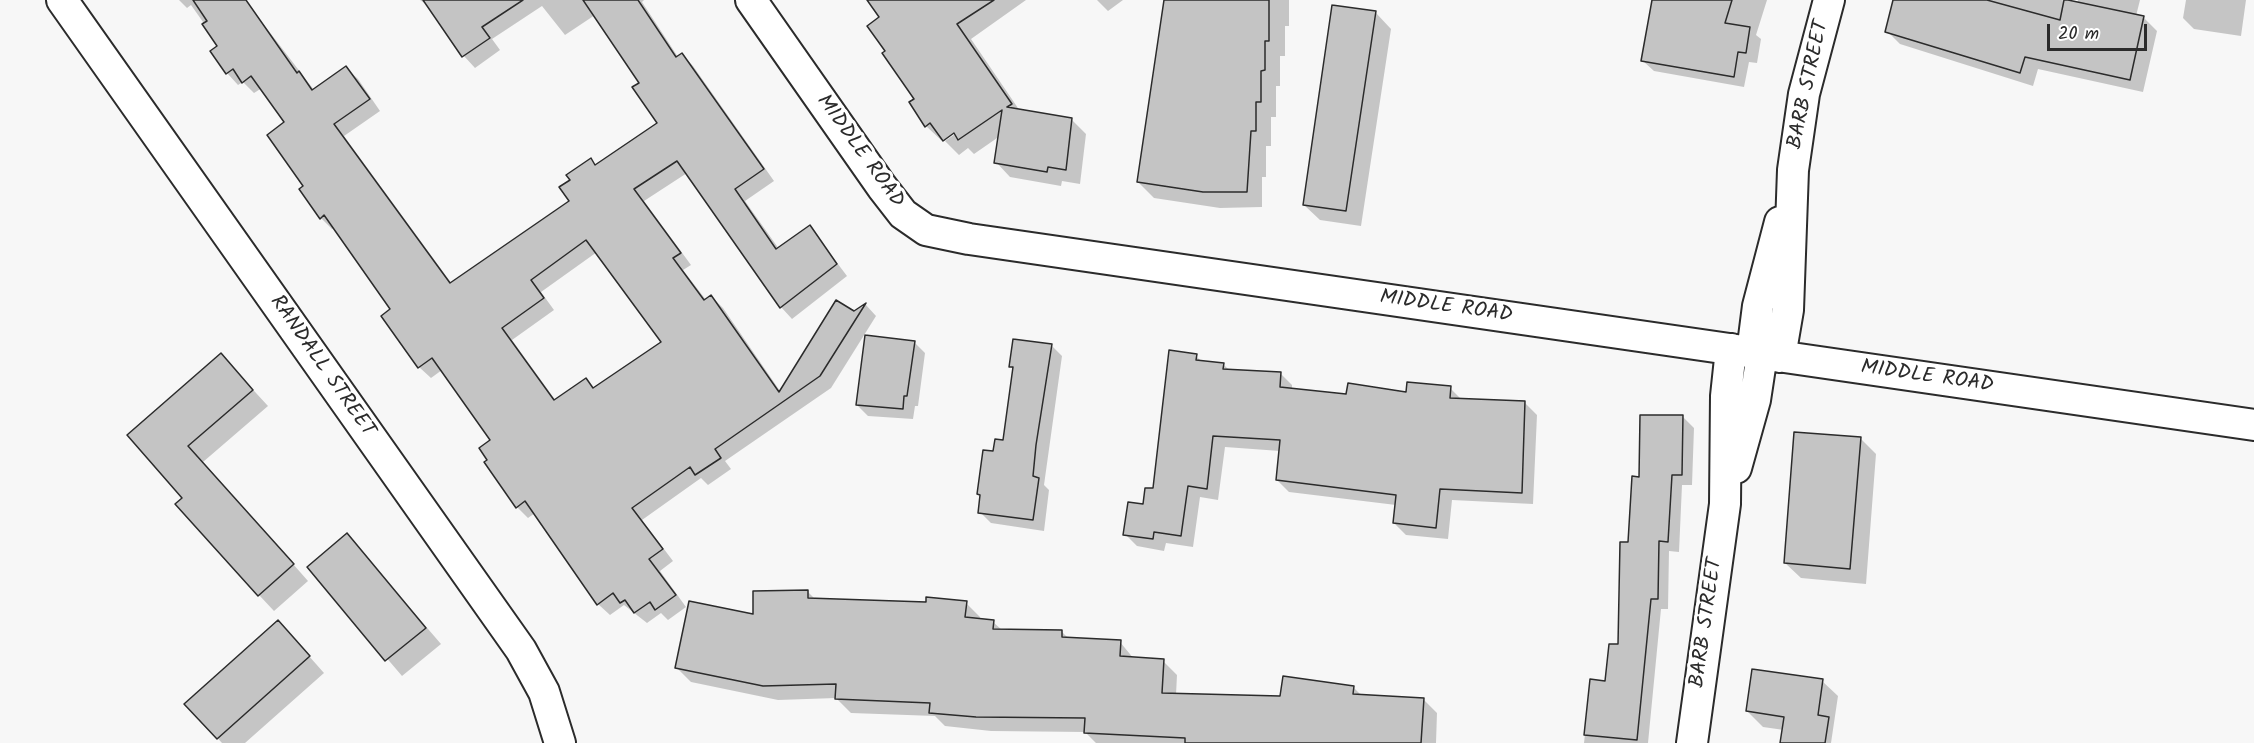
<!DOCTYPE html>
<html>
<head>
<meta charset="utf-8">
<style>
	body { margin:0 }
	#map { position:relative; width:2254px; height:743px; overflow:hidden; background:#f7f7f7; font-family:Kalam,sans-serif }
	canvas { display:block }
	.scale { position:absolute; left:2047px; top:24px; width:100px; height:27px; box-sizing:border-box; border:3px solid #2b2b2b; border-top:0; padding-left:8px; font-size:18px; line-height:21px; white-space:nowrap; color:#2b2b2b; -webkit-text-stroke:4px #fff; paint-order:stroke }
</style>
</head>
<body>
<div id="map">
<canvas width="2254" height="743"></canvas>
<div class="scale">20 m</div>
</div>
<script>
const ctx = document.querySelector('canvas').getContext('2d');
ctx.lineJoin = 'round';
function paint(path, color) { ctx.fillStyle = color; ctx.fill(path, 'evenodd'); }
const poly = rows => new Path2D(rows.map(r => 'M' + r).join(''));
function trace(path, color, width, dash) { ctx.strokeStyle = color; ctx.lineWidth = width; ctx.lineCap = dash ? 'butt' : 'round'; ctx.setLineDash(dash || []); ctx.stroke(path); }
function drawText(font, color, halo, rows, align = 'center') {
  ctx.font = font + ' Kalam,sans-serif'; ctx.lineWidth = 6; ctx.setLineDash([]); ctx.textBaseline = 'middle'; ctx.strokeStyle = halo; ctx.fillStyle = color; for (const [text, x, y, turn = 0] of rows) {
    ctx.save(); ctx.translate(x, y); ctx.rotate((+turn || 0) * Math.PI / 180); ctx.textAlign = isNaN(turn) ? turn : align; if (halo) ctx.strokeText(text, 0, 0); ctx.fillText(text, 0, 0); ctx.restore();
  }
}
paint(poly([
	[179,0,245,0,314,90,346,68,358,79,380,111,344,136,452,284,571,202,572,181,591,160,596,166,659,123,641,83,595,15,565,35,542,6,492,39,500,50,475,68,464,56,430,7,420,0,644,0,642,2,678,57,682,54,693,66,774,181,745,201,779,249,810,227,847,276,792,319,781,307,687,173,644,201,691,265,683,270,706,300,711,296,723,308,780,391,854,313,866,305,876,316,831,388,725,461,731,469,708,485,701,478,642,520,673,561,660,571,686,607,668,620,661,613,647,623,624,605,610,615,598,604,535,513,528,518,517,507,489,460,492,441,442,370,431,378,419,367,392,309,335,227,332,229,321,218,306,187,286,123,262,88,254,93,243,82,238,85,227,73,212,51,220,46,191,5,187,8],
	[597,252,663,342,594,389,585,380,556,401,512,340,554,310,541,292],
	[869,0,1026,0,971,39,1020,111,1071,119,1086,134,1080,184,1062,181,1061,186,1010,177,996,162,1000,136,974,154,968,148,959,155,945,141,961,130,959,128,945,138,945,141,941,140,926,126,916,99,887,51,881,17],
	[1097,0,1123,0,1108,11],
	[1165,0,1289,0,1289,26,1285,26,1285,56,1280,56,1280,86,1276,86,1276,117,1271,117,1271,146,1266,146,1266,177,1262,177,1262,207,1220,208,1154,198,1138,182],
	[1675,0,1767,0,1756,35,1761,39,1757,63,1749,62,1744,87,1654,71,1643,61],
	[1901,0,2061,0,2077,3,2078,0,2140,0,2136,16,2144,18,2157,31,2143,92,2038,69,2033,86,1900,44,1887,31],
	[2186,0,2246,0,2241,36,2194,29,2183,18],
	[1333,7,1376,13,1391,29,1361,226,1320,220,1304,205],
	[914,342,925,353,918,406,915,406,913,419,868,416,857,405],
	[1051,345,1062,356,1044,485,1049,490,1044,531,991,523,980,512,994,453,1004,441,1014,370,1010,366],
	[221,355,268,406,203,462,308,581,274,611,259,595,184,498,129,435],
	[1196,356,1202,362,1223,364,1230,371,1280,373,1292,385,1292,389,1347,396,1408,393,1450,388,1462,400,1525,403,1537,415,1533,504,1452,500,1448,539,1406,535,1394,523,1396,505,1289,492,1277,480,1280,451,1225,447,1218,500,1200,497,1193,547,1166,543,1164,551,1137,546,1125,534,1154,490],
	[1683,417,1694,428,1692,485,1682,485,1679,552,1669,551,1668,609,1661,609,1648,743,1584,743,1591,681,1606,682,1620,646,1629,543,1640,478],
	[1860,438,1876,454,1866,584,1801,578,1785,563],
	[347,535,441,644,402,676,309,567],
	[807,591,816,600,966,603,980,617,980,620,993,622,1002,630,1061,631,1069,639,1120,642,1134,659,1163,661,1177,675,1176,695,1281,697,1354,688,1362,696,1423,699,1437,713,1436,743,1096,743,1085,732,991,731,945,726,935,716,851,713,836,698,778,700,691,682,677,668,755,616],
	[293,638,324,673,245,743,222,743,186,704],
	[1822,681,1838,696,1831,743,1782,743,1784,730,1763,727,1747,711]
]), '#0003');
const building = poly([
	[193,0,246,0,297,73,299,71,312,90,346,66,370,99,334,124,450,283,569,201,559,187,570,180,566,175,591,158,595,165,657,123,632,87,639,83,583,0,638,0,676,57,682,53,764,169,735,189,776,249,810,225,837,264,780,308,677,161,634,189,681,253,673,258,704,300,711,295,779,392,836,300,854,311,866,303,820,376,715,449,721,458,695,475,690,467,632,508,663,549,649,559,676,595,655,610,650,602,634,613,625,600,620,603,613,593,597,605,525,501,516,508,484,462,487,460,479,448,490,440,432,358,418,368,381,316,390,309,324,215,320,219,299,189,303,186,267,135,284,122,251,76,242,83,233,69,226,74,210,51,217,46,202,24,207,21,193,0],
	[586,240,661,342,593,388,586,378,554,400,502,328,544,298,531,280,586,240],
	[423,0,523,0,482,27,490,38,462,57,423,0],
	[867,0,994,0,957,24,1012,104,1007,107,1072,118,1066,170,1048,167,1047,172,994,163,1002,110,958,140,954,133,943,141,930,123,925,127,909,102,914,99,882,53,885,51,867,26,879,17,867,0],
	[1164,0,1269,0,1269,41,1265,41,1265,70,1261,71,1261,102,1256,102,1256,131,1251,131,1247,192,1203,192,1137,182,1164,0],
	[1652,0,1732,0,1725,23,1750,27,1746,53,1738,52,1734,77,1641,61,1652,0],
	[1893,0,1987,0,2060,20,2064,0,2068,0,2144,16,2130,80,2025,57,2020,73,1885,32,1893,0],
	[1332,5,1376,11,1346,211,1303,205,1332,5],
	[865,335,915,341,907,396,904,396,903,409,856,405,865,335],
	[1013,339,1052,344,1036,445,1033,476,1039,478,1033,520,978,513,980,495,977,494,983,450,993,451,995,439,1003,440,1013,367,1009,367,1013,339],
	[1169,350,1197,354,1196,360,1224,363,1223,369,1281,372,1280,387,1346,394,1348,383,1406,392,1407,382,1451,386,1450,398,1525,401,1522,493,1440,489,1436,528,1393,523,1396,495,1276,480,1280,440,1213,436,1207,489,1188,486,1181,536,1154,532,1153,539,1123,535,1128,502,1143,504,1145,488,1153,488,1169,350],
	[221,353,253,390,188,446,294,564,258,596,175,504,182,498,127,435,221,353],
	[1640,415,1683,415,1682,475,1672,475,1668,542,1659,541,1658,599,1651,599,1637,740,1584,735,1590,679,1605,681,1609,644,1618,644,1620,542,1628,542,1632,476,1639,477,1640,415],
	[1794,432,1861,437,1850,569,1784,563,1794,432],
	[347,533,426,628,385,661,307,567,347,533],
	[808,590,808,598,926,602,926,597,967,601,965,617,994,620,993,629,1062,630,1062,637,1121,640,1120,656,1164,659,1162,693,1280,696,1283,676,1354,686,1353,694,1424,698,1421,743,1185,743,1185,738,1084,733,1085,718,976,717,929,713,930,703,835,699,836,684,763,686,675,668,689,601,753,614,753,591,808,590],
	[278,620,310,656,217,739,184,704,278,620],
	[1752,669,1823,679,1818,715,1829,717,1825,743,1780,743,1784,717,1746,711,1752,669]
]);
paint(building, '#c4c4c4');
trace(building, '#2b2b2b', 1.5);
const minor = poly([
	[62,0,521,650,544,692,560,743],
	[751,0,882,187,903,214,926,230,969,239,2254,425],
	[1752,353,1758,306,1780,222],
	[1780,357,1788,310,1793,170,1804,94,1829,0],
	[1736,468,1755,400,1762,354],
	[1692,743,1725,504,1726,396,1731,349]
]);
trace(minor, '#2b2b2b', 34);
trace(minor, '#fff', 30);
drawText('21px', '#2b2b2b', '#fff', [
	["BARB STREET",1810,85,-78],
	["MIDDLE ROAD",859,152,54],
	["MIDDLE ROAD",1446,308,8],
	["RANDALL STREET",321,367,55],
	["MIDDLE ROAD",1927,378,8],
	["BARB STREET",1708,623,-82]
]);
</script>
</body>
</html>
